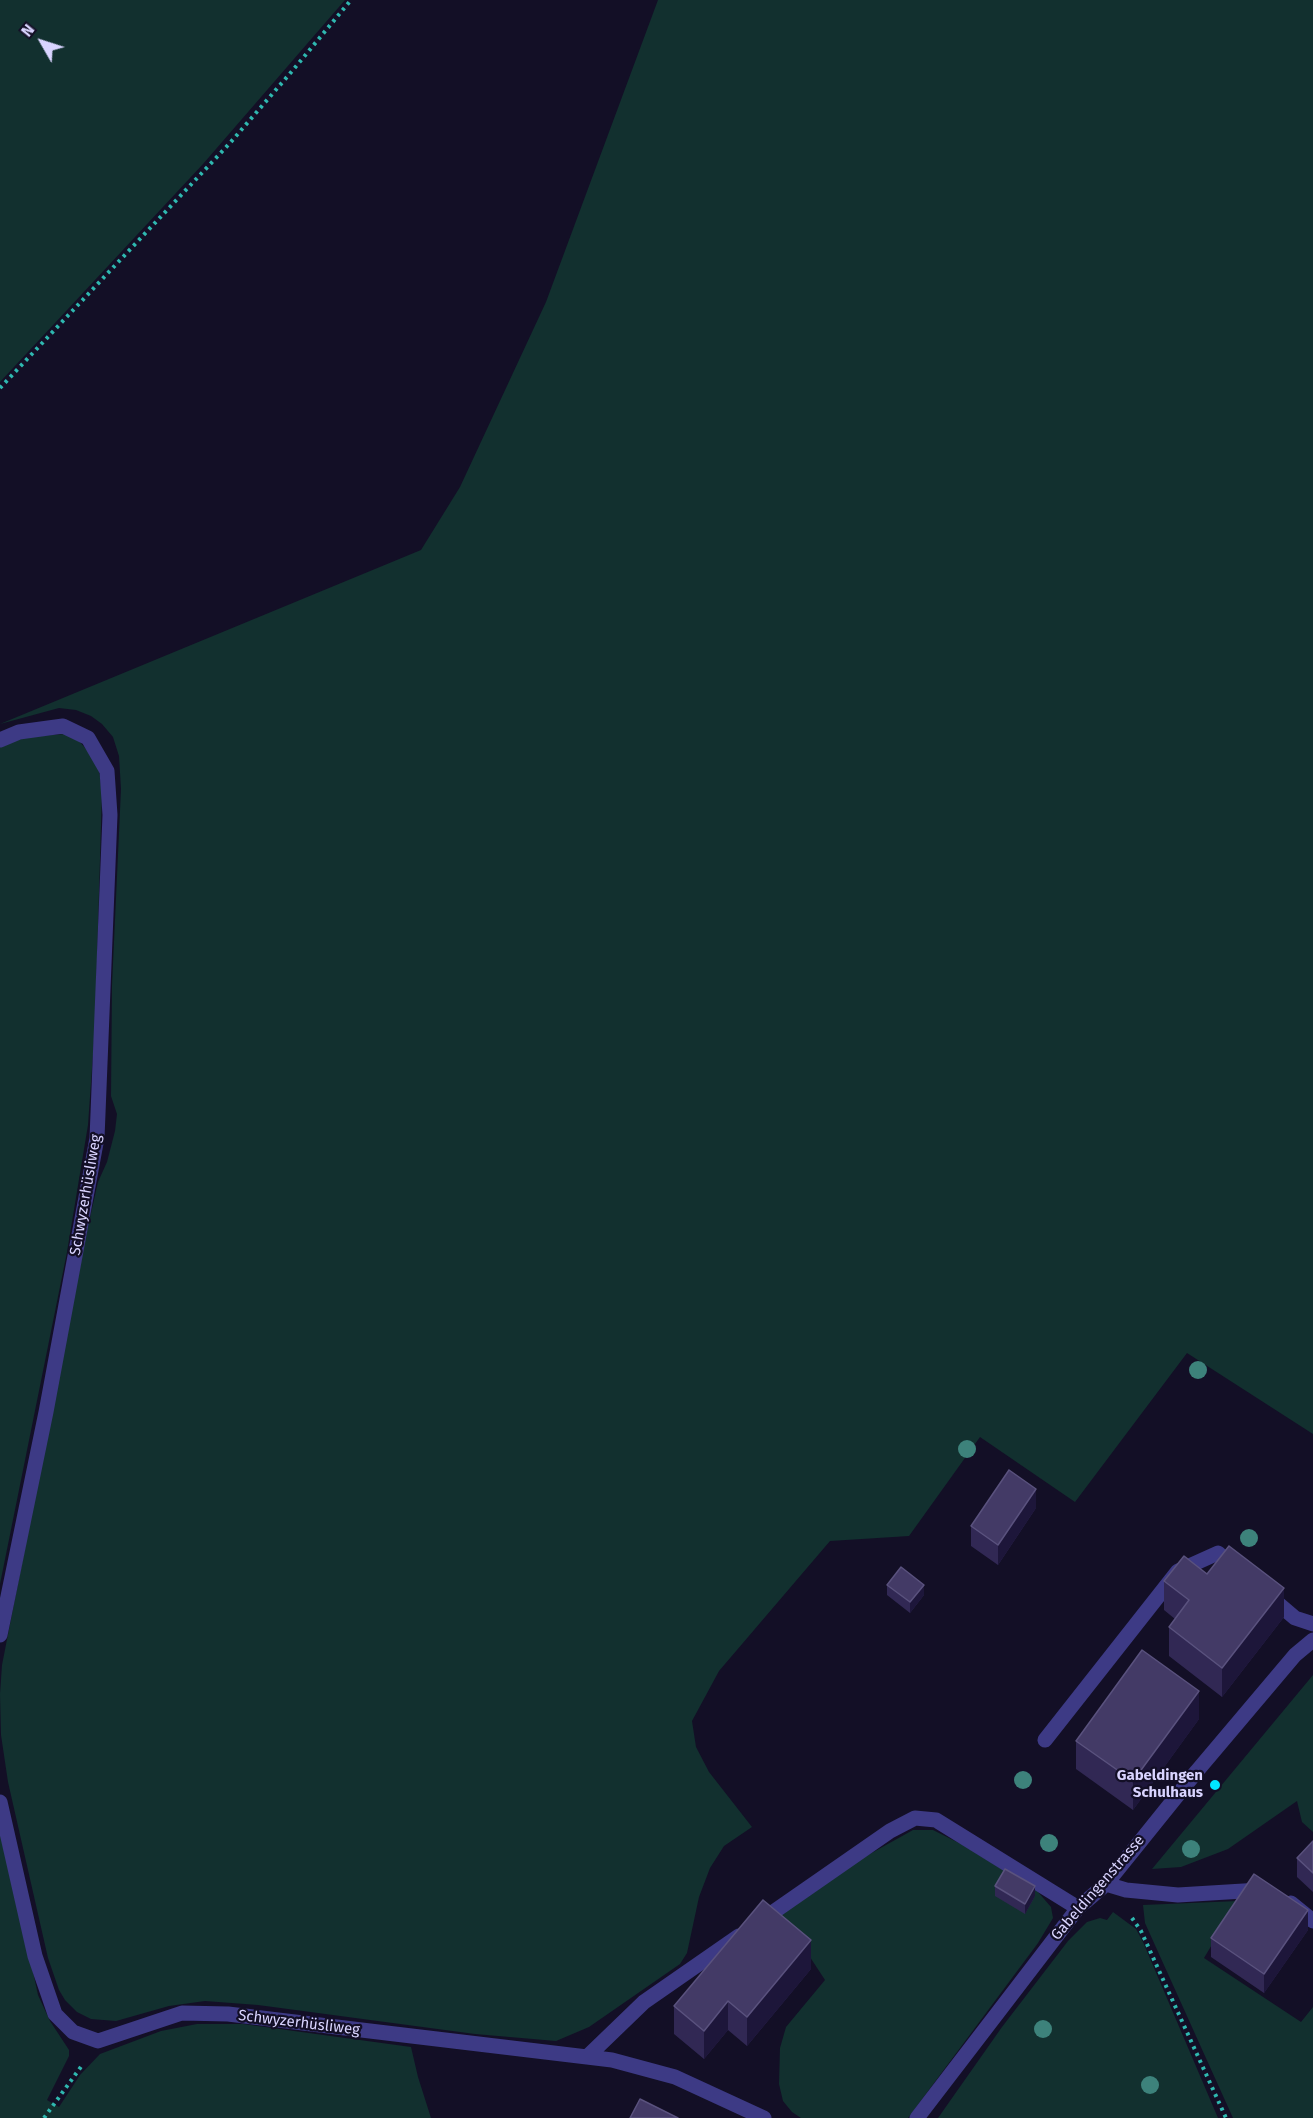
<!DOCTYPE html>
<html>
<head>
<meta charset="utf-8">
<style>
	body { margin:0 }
	#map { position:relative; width:1313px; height:2118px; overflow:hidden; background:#130f26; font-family:"Fira Sans",sans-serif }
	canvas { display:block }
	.north { position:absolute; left:12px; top:12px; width:60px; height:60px; -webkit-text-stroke:4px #130f26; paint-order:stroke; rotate:309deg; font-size:16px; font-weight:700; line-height:24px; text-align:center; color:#d9d4ff }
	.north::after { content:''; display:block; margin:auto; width:21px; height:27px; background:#d9d4ff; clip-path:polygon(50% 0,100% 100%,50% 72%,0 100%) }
</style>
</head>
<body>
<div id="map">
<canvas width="1313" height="2118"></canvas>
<div class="north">N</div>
</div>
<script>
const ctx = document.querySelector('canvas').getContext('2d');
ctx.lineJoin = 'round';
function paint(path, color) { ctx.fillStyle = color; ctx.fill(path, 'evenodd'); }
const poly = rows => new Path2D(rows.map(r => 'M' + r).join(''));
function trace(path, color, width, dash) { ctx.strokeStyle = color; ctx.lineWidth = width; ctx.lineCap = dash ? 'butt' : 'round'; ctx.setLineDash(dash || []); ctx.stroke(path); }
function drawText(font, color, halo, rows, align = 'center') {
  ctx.font = font + ' "Fira Sans",sans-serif'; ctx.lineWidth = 4.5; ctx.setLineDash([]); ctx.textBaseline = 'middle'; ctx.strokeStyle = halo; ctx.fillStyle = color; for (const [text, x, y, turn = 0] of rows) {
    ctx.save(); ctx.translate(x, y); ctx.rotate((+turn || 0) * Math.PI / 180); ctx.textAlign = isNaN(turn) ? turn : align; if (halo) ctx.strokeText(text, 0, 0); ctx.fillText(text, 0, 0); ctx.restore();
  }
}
paint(poly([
	[0,0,345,0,203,164,0,382],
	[658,0,1313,0,1313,1434,1187,1353,1075,1502,980,1437,909,1536,830,1541,719,1671,692,1721,696,1747,709,1772,752,1827,724,1846,710,1868,699,1897,687,1953,680,1964,589,2027,556,2041,475,2034,258,2005,205,2001,169,2006,116,2021,91,2019,77,2012,65,2000,59,1990,48,1958,8,1782,1,1735,0,1694,2,1665,87,1231,98,1182,107,1162,115,1131,117,1114,111,1096,112,985,121,789,119,756,113,737,102,724,91,716,76,710,59,708,0,724,421,550,460,487,546,302],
	[65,734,79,741,93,757,99,770,102,792,95,1026,88,1125,67,1252,0,1584,0,744,24,737],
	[1313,1675,1313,1832,1302,1822,1297,1801,1228,1849,1181,1867,1152,1869],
	[0,1818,38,1995,50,2021,69,2050,69,2056,47,2100,59,2107,80,2075,100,2054,161,2031,197,2024,243,2024,411,2047,418,2077,431,2118,0,2118],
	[913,1830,933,1830,963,1845,1038,1892,1051,1907,1053,1918,1038,1943,908,2118,801,2118,792,2112,783,2101,779,2084,780,2048,786,2027,825,1980,808,1954,767,1921,859,1860],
	[1238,1901,1204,1958,1301,2022,1313,2007,1313,2118,1233,2118,1145,1923,1143,1905],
	[1113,1912,1136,1929,1143,1942,1218,2118,938,2118,1002,2027,1068,1941,1087,1922,1100,1918,1107,1920]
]), '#12302f');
trace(poly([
	[0,388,230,143,293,70,351,0],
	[1132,1918,1141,1931,1226,2118],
	[44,2118,83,2064]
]), '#2fb8b0', 4, [3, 4.5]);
trace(poly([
	[0,740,19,732,63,726,88,738,107,771,110,815,97,1138,46,1412,0,1635],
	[1268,1595,1295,1618,1313,1624],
	[1045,1740,1178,1571,1218,1553,1236,1568],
	[0,1802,35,1956,55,2014,73,2032,98,2041,182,2013,228,2014,587,2057,612,2060,675,2077,764,2118],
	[1106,1884,1126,1890,1178,1895,1260,1890],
	[1291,1903,1313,1921],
	[759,1922,890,1831,915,1818,936,1820,1078,1908],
	[587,2057,644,2002,739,1936],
	[917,2118,1078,1908,1106,1884,1197,1771,1295,1655,1313,1640]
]), '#3d3a85', 15);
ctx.fillStyle = '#3d827b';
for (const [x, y] of [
	[1198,1370],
	[967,1449],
	[1249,1538],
	[1023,1780],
	[1049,1843],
	[1191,1849],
	[1043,2029],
	[1150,2085]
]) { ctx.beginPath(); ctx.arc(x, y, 9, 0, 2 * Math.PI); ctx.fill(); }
paint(poly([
	[1036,1508,998,1565,971,1546,971,1526],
	[1207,1574,1284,1617,1222,1697,1169,1656,1169,1627,1175,1619,1164,1610,1164,1581],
	[887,1585,924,1595,910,1613,887,1595],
	[1199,1719,1133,1810,1076,1769,1076,1741],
	[1313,1841,1313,1892,1297,1877,1297,1858],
	[995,1886,1035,1896,1025,1914,995,1896],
	[1308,1930,1264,1993,1211,1957,1211,1938],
	[811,1969,747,2046,728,2030,704,2059,674,2034,674,2006]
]), '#312854');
paint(poly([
	[1036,1489,1036,1508,998,1565,998,1545],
	[924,1585,924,1595,910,1613,910,1602],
	[1284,1588,1284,1617,1222,1697,1222,1668],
	[1199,1691,1199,1719,1133,1810,1133,1781],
	[1035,1886,1035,1896,1025,1914,1025,1904],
	[1308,1910,1308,1930,1264,1993,1264,1974],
	[811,1940,811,1969,747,2046,747,2017],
	[728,2001,728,2030,704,2059,704,2031]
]), '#1d163a');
const building = poly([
	[1009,1470,1036,1489,998,1545,971,1526,1009,1470],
	[1229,1546,1284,1588,1222,1668,1169,1627,1189,1600,1164,1581,1184,1556,1207,1574,1229,1546],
	[901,1567,924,1585,910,1602,887,1585,901,1567],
	[1142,1650,1199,1691,1133,1781,1076,1741,1142,1650],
	[1313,1841,1313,1873,1297,1858,1313,1841],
	[1005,1869,1035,1886,1025,1904,995,1886,1005,1869],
	[1254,1874,1308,1910,1264,1974,1211,1938,1254,1874],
	[763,1900,811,1940,747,2017,728,2001,704,2031,674,2006,763,1900],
	[640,2099,678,2118,630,2118,640,2099]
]);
paint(building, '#433a66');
trace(building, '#5a527e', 1.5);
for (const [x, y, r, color] of [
	[1215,1785,6,"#00e5ff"]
]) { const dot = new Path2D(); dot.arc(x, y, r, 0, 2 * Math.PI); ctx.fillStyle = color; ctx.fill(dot); trace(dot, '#130f26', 2); }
drawText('15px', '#d9d4ff', '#130f26', [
	["Schwyzerhüsliweg",86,1195,-80],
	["Gabeldingenstrasse",1098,1888,-49],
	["Schwyzerhüsliweg",299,2023,7]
]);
drawText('bold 15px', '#d9d4ff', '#130f26', [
	["Gabeldingen",1203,1776],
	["Schulhaus",1203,1793]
], 'right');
</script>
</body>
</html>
